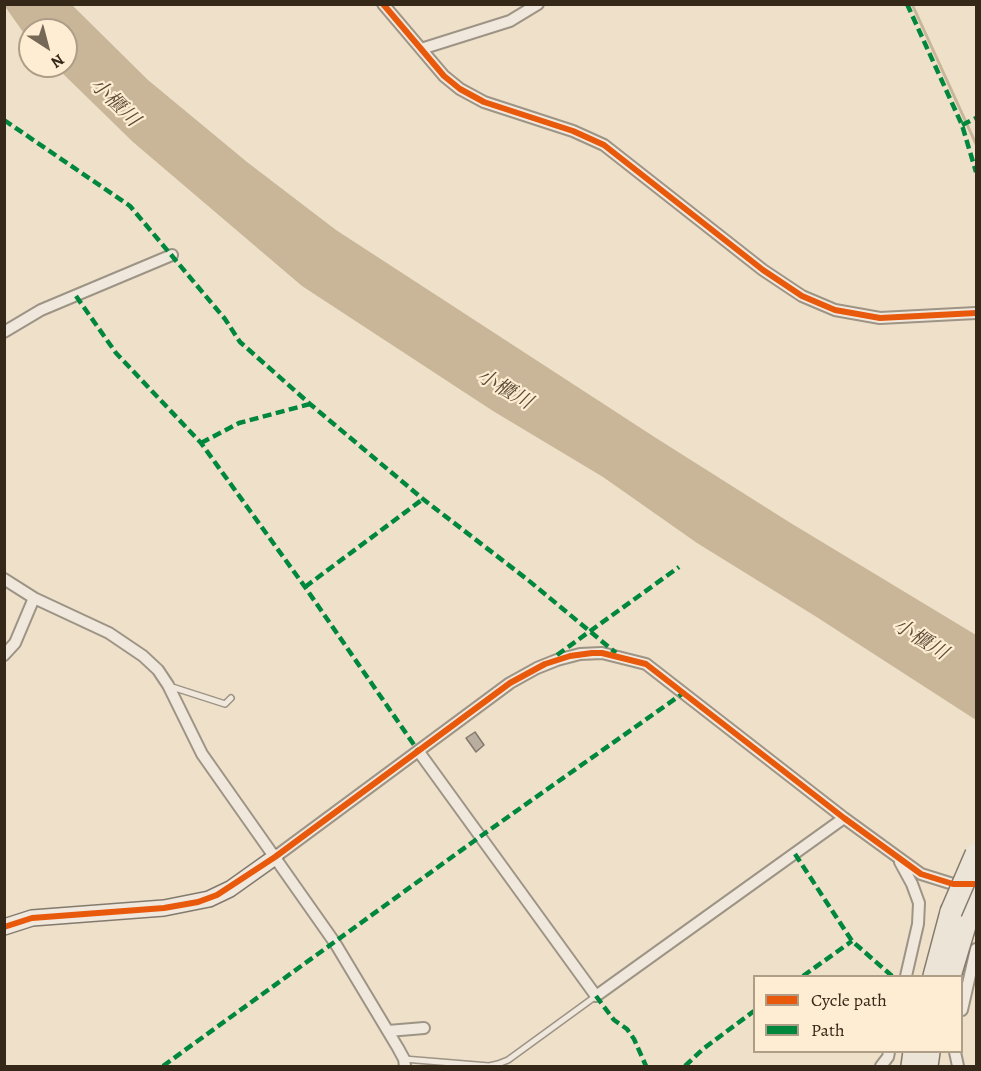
<!DOCTYPE html>
<html>
<head>
<meta charset="utf-8">
<style>
	body { margin:0 }
	#map { position:relative; width:981px; height:1071px; overflow:hidden; background:#eee0c9; font-family:Alegreya,serif }
	canvas { display:block }
	.frame { position:absolute; inset:0; border:6px solid #362818; pointer-events:none }
	.legend { position:absolute; left:753px; top:975px; width:210px; height:78px; box-sizing:border-box; background:#feedd2; border:2px solid #ae9e88; margin:0; padding:8px 10px; list-style:none; font-size:18px; color:#362818 }
	.legend li { display:flex; align-items:center; gap:12px; height:30px }
	.legend b { width:30px; border:2px solid #ae9e88 }
	.north { position:absolute; left:18px; top:18px; width:60px; height:60px; box-sizing:border-box; background:#feedd2; border:2px solid #ae9e88; border-radius:50%; rotate:144deg; font-size:16px; font-weight:700; line-height:24px; text-align:center; color:#362818 }
	.north::after { content:''; display:block; margin:auto; width:21px; height:27px; background:#766856; clip-path:polygon(50% 0,100% 100%,50% 72%,0 100%) }
</style>
</head>
<body>
<div id="map">
<canvas width="981" height="1071"></canvas>
<div class="frame"></div>
<ul class="legend">
<li><b style="height:8px;background:#e8590c"></b>Cycle path</li>
<li><b style="height:8px;background:#00873e"></b>Path</li>
</ul>
<div class="north">N</div>
</div>
<script>
const ctx = document.querySelector('canvas').getContext('2d');
ctx.lineJoin = 'round';
function paint(path, color) { ctx.fillStyle = color; ctx.fill(path, 'evenodd'); }
const poly = rows => new Path2D(rows.map(r => 'M' + r).join(''));
function trace(path, color, width, dash) { ctx.strokeStyle = color; ctx.lineWidth = width; ctx.lineCap = dash ? 'butt' : 'round'; ctx.setLineDash(dash || []); ctx.stroke(path); }
function drawText(font, color, halo, rows, align = 'center') {
  ctx.font = font + ' Alegreya,"Noto Serif JP",serif'; ctx.lineWidth = 4.5; ctx.setLineDash([]); ctx.textBaseline = 'middle'; ctx.strokeStyle = halo; ctx.fillStyle = color; for (const [text, x, y, turn = 0] of rows) {
    ctx.save(); ctx.translate(x, y); ctx.rotate((+turn || 0) * Math.PI / 180); ctx.textAlign = isNaN(turn) ? turn : align; if (halo) ctx.strokeText(text, 0, 0); ctx.fillText(text, 0, 0); ctx.restore();
  }
}
paint(poly([
	[4,5,72,5,148,80,247,162,336,230,656,438,789,522,976,635,976,720,815,616,697,543,603,477,493,411,302,286,133,142,55,66,66,66,66,30,30,30,30,42]
]), '#c9b698');
trace(poly([
	[912,4,976,144]
]), '#c9b698', 3);
const building = poly([
	[475,732,484,745,476,752,466,738,475,732]
]);
paint(building, '#b9ae9f');
trace(building, '#837a6d', 1.5);
const lane = poly([
	[169,686,225,704,231,698],
	[404,1059,489,1066,498,1064,508,1060,596,996]
]);
const street = poly([
	[383,4,444,76,460,89,484,102,573,131,604,145,763,270,802,296,835,310,880,318,976,313],
	[421,49,510,21,538,4],
	[4,332,41,310,172,255],
	[4,579,34,598,109,633,143,656,158,670,168,685,202,754,335,943,398,1048,404,1059,405,1066],
	[4,655,15,643,34,598],
	[419,752,596,996,844,818],
	[275,857,510,683,537,668,557,660,580,654,602,653,646,664,844,818,921,874,953,884,976,884],
	[900,862,912,884,919,903,918,924,906,976],
	[962,1010,976,949],
	[388,1031,424,1028],
	[955,1052,958,1066],
	[881,1066,888,1057,889,1052]
]);
const secondary = poly([
	[4,927,32,918,164,908,209,899,230,889,275,857]
]);
const highway = poly([
	[934,976,951,912],
	[950,976,967,919,976,896],
	[912,1066,914,1052],
	[927,1066,929,1052]
]);
trace(lane, '#9d9485', 8);
trace(street, '#9d9485', 14);
trace(secondary, '#837a6d', 18);
trace(highway, '#837a6d', 24);
trace(lane, '#f0e8dd', 5);
trace(street, '#f0e8dd', 10);
trace(secondary, '#f0e8dd', 15);
trace(highway, '#ece4d7', 21);
const highwayBridge = poly([
	[951,912,976,854]
]);
trace(highwayBridge, '#837a6d', 24, []);
trace(highwayBridge, '#ece4d7', 21);
trace(poly([
	[907,4,962,125,976,172],
	[4,120,130,206,225,319,240,342,310,404,423,499,528,580,616,653],
	[962,125,976,118],
	[76,296,116,353,201,443,305,587,419,752],
	[201,443,239,423,310,404],
	[305,587,423,499],
	[557,655,679,567],
	[795,854,852,941,892,976],
	[803,976,852,941],
	[596,996,614,1020,627,1029,634,1039,646,1066],
	[163,1066,481,836,682,694],
	[685,1066,703,1049,754,1011]
]), '#00873e', 4.5, [9, 4.5]);
trace(poly([
	[383,4,444,76,460,89,484,102,573,131,604,145,763,270,802,296,835,310,880,318,976,313],
	[4,927,32,918,164,908,198,902,217,895,275,857,510,683,545,664,570,656,592,653,602,653,646,664,844,818,921,874,953,884,976,884]
]), '#e8590c', 6);
drawText('italic 20px', '#5d4d38', '#feedd2', [
	["小櫃川",114,103,44],
	["小櫃川",504,390,30],
	["小櫃川",920,640,32]
]);
</script>
</body>
</html>
